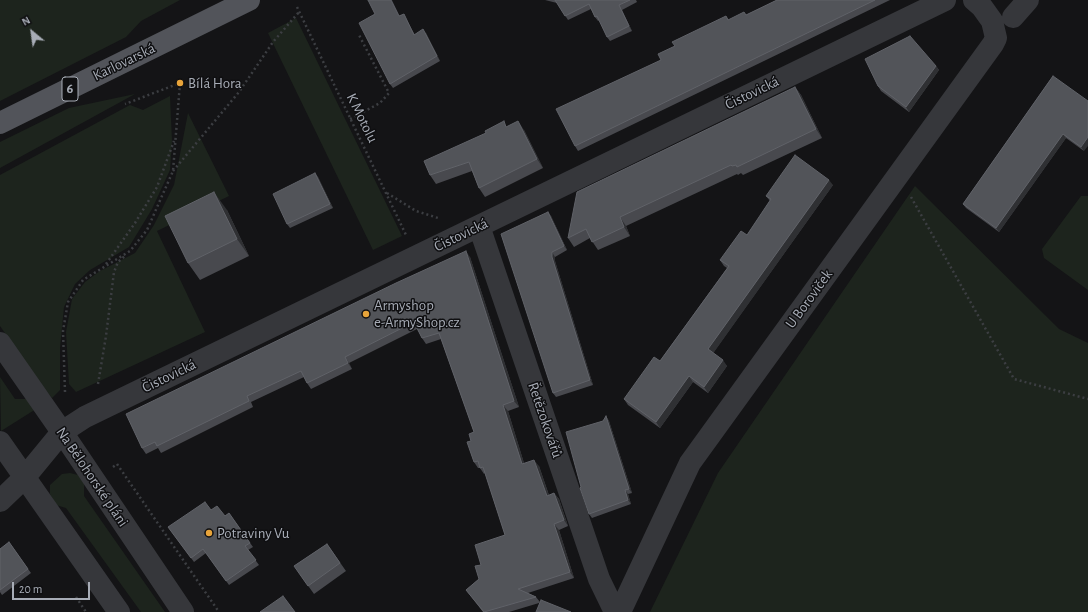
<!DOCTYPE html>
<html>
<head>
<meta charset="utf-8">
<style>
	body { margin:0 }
	#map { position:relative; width:1088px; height:612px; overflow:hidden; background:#141416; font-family:"Alegreya Sans",sans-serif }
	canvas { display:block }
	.north { position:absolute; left:12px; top:12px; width:40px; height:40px; -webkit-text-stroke:3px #0f0f11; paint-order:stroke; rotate:331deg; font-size:11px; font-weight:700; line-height:16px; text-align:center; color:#a7acb6 }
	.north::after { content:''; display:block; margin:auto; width:14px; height:18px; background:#a7acb6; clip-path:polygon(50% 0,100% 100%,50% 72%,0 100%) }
	.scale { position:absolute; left:12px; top:582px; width:78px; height:18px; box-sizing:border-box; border:2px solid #a7acb6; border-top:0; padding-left:5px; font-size:12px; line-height:14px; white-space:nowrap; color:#a7acb6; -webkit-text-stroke:3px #0f0f11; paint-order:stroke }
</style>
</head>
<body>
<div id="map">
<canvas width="1088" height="612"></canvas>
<div class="north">N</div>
<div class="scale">20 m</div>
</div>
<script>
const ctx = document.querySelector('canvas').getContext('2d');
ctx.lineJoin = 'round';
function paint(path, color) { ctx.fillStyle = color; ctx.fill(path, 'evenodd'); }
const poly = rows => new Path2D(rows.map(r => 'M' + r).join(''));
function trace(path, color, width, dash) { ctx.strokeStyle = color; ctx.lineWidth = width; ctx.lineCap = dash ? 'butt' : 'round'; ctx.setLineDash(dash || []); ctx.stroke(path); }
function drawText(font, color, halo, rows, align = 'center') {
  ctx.font = font + ' "Alegreya Sans",sans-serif'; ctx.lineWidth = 3; ctx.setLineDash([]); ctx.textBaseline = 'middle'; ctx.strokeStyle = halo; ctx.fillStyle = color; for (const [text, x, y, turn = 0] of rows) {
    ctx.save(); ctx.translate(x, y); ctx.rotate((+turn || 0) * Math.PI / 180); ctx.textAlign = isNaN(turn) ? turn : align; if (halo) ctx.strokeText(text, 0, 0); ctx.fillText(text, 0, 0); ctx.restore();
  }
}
paint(poly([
	[0,0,180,0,141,21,126,37,0,101],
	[296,18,402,236,373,250,268,33],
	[135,94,0,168,0,142,69,108],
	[170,96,172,141,170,170,152,209,129,247,90,270,75,284,64,307,60,348,60,390,52,398,45,390,0,326,0,175,130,105,143,110],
	[188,113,229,196,157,231,205,332,76,392,69,384,66,332,72,299,85,282,100,271,135,253,154,225,174,185],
	[915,186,1059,329,1088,343,1088,612,650,612,718,473],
	[1081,196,1088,196,1088,290,1044,258,1042,249],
	[0,377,15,399,30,399,36,409,1,431],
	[70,473,78,475,84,483,84,496,165,612,141,612,66,508,56,505,50,494,50,485,62,474]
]), '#1d241d');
trace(poly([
	[297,7,406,235],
	[350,119,380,103,389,93,359,35],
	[173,171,239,92,273,42,299,12],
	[387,193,416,211,438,218],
	[911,197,1014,379,1088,399],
	[106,264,135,223,157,187,174,141],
	[98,384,106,336,114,272,118,262,126,255],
	[65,392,63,331,68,302,83,280,130,251,147,230,173,171,180,83,125,104],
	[113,467,117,464,219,612],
	[76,597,86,612]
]), '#3c3e42', 2.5, [2, 3]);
trace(poly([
	[1013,17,1028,0],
	[479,226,599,579,615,612],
	[0,343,62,432,183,612],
	[0,442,119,612],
	[0,501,25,477,62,432,85,417,945,0],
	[620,612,690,463,993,44,996,38,992,21,982,7,974,0]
]), '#36373b', 22);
trace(poly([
	[0,123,249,0]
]), '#52545a', 22);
paint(poly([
	[545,0,636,0,637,2,622,10,632,31,610,41,607,37,600,20,598,21,595,17,591,9,568,20,557,3],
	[777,0,890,0,578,151,575,146,675,46,726,16,729,20,746,15],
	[404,14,406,19,415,35,426,33,440,61,393,88,390,84,400,16],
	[936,66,939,70,909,112,881,91,878,86],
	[1053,76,1084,151,1066,138,999,232,966,208,963,204],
	[795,87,801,95,822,138,743,175,741,173,738,175,737,174,626,226,630,236,598,250,590,238,574,247,568,238],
	[507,127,524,130,543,168,485,197,479,188,472,171,436,184,430,175],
	[315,173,318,177,333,208,290,228,287,224],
	[833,185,713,353,727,366,708,393,693,382,660,428,628,405,624,399,660,361,727,268,724,266,720,260,747,235,770,201,766,196],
	[227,210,249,256,200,280,188,263],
	[548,212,551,216,567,250,555,257,555,261,593,385,556,397,553,393],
	[470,257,519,407,508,411,524,463,539,466,549,495,554,493,559,499,568,526,559,530,574,578,528,593,536,597,540,602,539,603,509,612,483,612,466,590,479,579,481,565,505,535,485,473,484,474,480,468,478,468,474,462,471,441,474,432,441,339,426,344,422,338,417,329,349,363,352,369,311,389,307,383,304,377,251,402,253,407,161,453,158,448,146,454,142,448],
	[606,416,609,421,632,493,628,494,631,504,592,518,589,514,603,421],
	[211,510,225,516,229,513,253,547,248,550,259,565,229,585,206,553,194,562,168,527],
	[9,542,31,573,2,595,0,592,0,549],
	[327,544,346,571,314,594,294,566]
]), '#48494e');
paint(poly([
	[391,0,392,0,402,21,399,16],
	[619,5,622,10,632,31,629,26],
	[423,29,426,33,440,61,437,56],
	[936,66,939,70,909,112,906,107],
	[795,87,801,95,822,138,816,129],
	[518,121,524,130,543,168,537,159],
	[1063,134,1066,138,999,232,996,228],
	[1088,137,1088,146,1084,151,1081,147],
	[315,173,318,177,333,208,330,204],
	[829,180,833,185,712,355,708,349],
	[214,192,227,210,249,256,237,239],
	[548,212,551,216,567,250,564,246],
	[620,217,626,226,630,236,624,227],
	[466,251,470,257,519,407,514,401],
	[552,252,555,257,555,261,593,385,590,380,552,257],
	[345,357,349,363,352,369,348,363],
	[723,360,727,366,708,393,704,387],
	[689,376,693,382,660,428,656,422],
	[503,405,508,411,526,470,522,464],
	[606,416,609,421,632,493,629,489],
	[534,460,539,466,551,502,547,496],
	[625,490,628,494,631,504,628,500],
	[554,493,559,499,568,526,564,520],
	[554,524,559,530,574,578,570,572]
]), '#2f3033');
const building = poly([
	[368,0,391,0,399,16,404,14,414,35,423,29,437,56,390,84,359,23,375,14,368,0],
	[555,0,630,0,619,5,629,26,607,37,597,16,595,17,589,4,565,16,555,0],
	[777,0,875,0,575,146,556,109,661,60,658,54,675,46,672,42,726,16,728,20,744,12,746,15,777,0],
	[910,36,936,66,906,107,878,86,865,59,910,36],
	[1053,76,1088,101,1088,137,1081,147,1063,134,996,228,963,204,1053,76],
	[795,87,816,129,737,167,736,165,732,166,731,165,620,217,624,227,592,242,586,229,568,238,577,192,795,87],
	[504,121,506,127,518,121,537,159,479,188,469,162,430,175,424,161,486,133,485,131,504,121],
	[795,155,829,180,708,349,723,360,704,387,689,376,656,422,624,399,654,357,660,361,729,266,720,260,741,231,747,235,771,199,766,196,795,155],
	[315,173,330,204,287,224,273,194,315,173],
	[214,192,237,239,188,263,165,216,214,192],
	[548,212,564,246,552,252,552,257,590,380,553,393,501,234,548,212],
	[466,251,514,401,503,405,522,464,534,460,547,496,554,493,564,520,554,524,570,572,518,589,536,597,484,612,466,590,479,579,475,566,481,565,475,545,505,535,483,467,480,468,478,461,474,462,467,442,471,441,469,434,474,432,439,333,422,338,414,322,345,357,348,363,307,383,301,371,247,396,249,401,157,446,155,442,142,448,126,414,396,283,466,251],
	[606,416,629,489,625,490,628,500,589,514,580,488,581,487,566,432,603,421,606,416],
	[205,502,211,510,217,506,225,516,229,513,250,543,245,546,256,560,226,581,203,549,191,558,168,527,205,502],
	[9,542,28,569,0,590,0,549,9,542],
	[327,544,340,563,308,586,294,566,327,544],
	[283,596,295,612,260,612,283,596],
	[541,600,571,612,536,612,541,600]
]);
paint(building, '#525459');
trace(building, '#606268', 1);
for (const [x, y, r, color] of [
	[180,83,4,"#e8a43a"],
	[366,314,4,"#e8a43a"],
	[209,533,4,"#e8a43a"]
]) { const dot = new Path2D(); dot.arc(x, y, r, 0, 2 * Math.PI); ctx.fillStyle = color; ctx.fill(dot); trace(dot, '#0f0f11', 1.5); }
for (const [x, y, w] of [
	[70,89,16]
]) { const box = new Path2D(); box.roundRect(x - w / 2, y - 12, w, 24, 3); ctx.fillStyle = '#0f0f11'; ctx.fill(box); trace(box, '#a7acb6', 1); }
drawText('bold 14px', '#a7acb6', null, [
	["6",70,89]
]);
drawText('15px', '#a7acb6', '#0f0f11', [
	["Karlovarská",124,62,-26],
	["Čistovická",752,93,-26],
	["K Motolu",362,118,64],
	["Čistovická",461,235,-26],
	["U Boroviček",809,299,-54],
	["Čistovická",169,376,-26],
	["Řetězokovářů",545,420,71],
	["Na Bělohorské pláni",92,477,56]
]);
drawText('15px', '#a7acb6', '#0f0f11', [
	["Bílá Hora",188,83],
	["Armyshop",374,305],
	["e-ArmyShop.cz",374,322],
	["Potraviny Vu",217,533]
], 'left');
</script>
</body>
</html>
